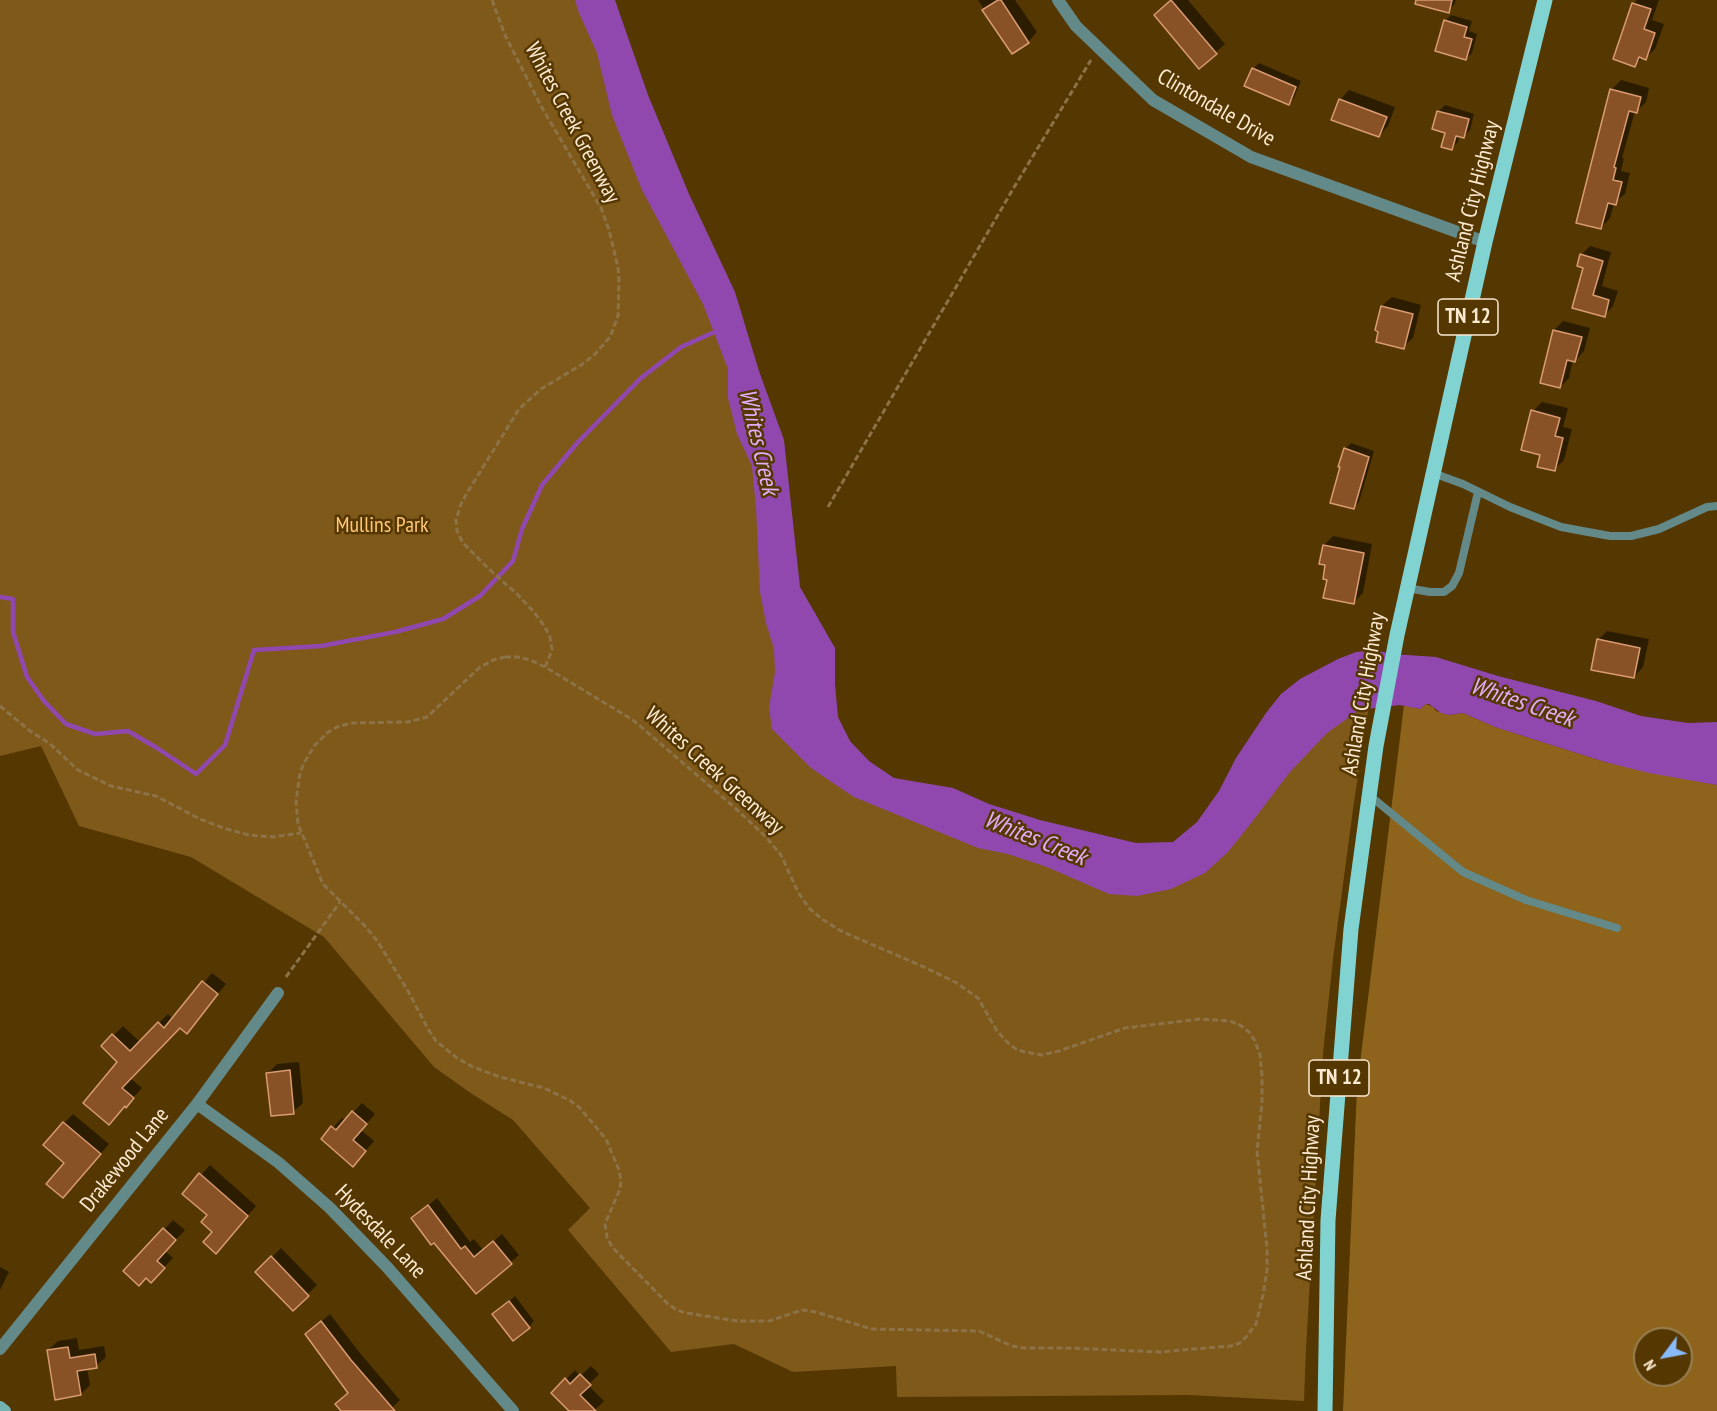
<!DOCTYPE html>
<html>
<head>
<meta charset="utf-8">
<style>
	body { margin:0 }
	#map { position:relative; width:1717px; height:1411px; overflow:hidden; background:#543701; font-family:"PT Sans Narrow",sans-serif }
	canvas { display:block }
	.north { position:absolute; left:1633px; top:1327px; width:60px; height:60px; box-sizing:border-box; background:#543701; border:2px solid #977f55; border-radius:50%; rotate:238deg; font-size:16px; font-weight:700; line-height:24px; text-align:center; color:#fcead2 }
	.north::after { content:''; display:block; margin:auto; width:21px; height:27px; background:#88bafc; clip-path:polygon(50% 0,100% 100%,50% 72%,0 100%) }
</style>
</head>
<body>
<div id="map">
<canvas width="1717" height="1411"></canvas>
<div class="north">N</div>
</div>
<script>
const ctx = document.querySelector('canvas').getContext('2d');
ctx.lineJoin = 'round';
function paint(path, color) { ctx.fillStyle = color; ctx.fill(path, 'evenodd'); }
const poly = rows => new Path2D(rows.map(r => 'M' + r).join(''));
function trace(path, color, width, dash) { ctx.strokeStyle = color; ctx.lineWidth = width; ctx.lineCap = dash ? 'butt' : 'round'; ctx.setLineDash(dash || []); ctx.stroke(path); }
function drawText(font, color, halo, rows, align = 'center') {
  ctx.font = font + ' "PT Sans Narrow",sans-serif'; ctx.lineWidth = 5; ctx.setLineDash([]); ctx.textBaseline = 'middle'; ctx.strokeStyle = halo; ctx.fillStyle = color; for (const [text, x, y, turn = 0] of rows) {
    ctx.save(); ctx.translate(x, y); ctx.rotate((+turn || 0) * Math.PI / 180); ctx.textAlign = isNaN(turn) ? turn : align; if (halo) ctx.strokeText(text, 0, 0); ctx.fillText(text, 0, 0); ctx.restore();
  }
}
paint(poly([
	[0,0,593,0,729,352,763,478,787,644,859,781,1205,863,1309,728,1369,705,1354,802,1333,959,1323,1053,1306,1349,1304,1401,1188,1395,897,1397,896,1366,793,1372,734,1344,671,1352,568,1230,590,1208,513,1120,472,1094,434,1067,324,937,191,857,79,826,41,746,0,756]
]), '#7f591a');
paint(poly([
	[1426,704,1433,707,1436,711,1449,715,1463,713,1495,727,1605,762,1717,785,1717,1411,1343,1411,1357,1088,1404,705,1420,709],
	[1645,1339,1681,1339,1681,1375,1645,1375]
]), '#8e631c');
paint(poly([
	[575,0,615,0,648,95,689,194,735,292,759,371,784,440,800,587,835,648,835,684,838,717,850,741,869,761,894,778,953,788,989,804,1040,820,1136,843,1173,842,1197,822,1219,791,1236,758,1266,713,1281,694,1300,679,1338,659,1356,652,1373,650,1393,654,1436,657,1498,676,1596,701,1641,716,1688,723,1717,722,1717,785,1649,773,1605,762,1495,727,1463,713,1449,715,1441,713,1429,704,1426,704,1420,709,1400,705,1359,710,1327,733,1290,772,1252,822,1228,852,1205,873,1171,889,1137,896,1109,894,1047,867,1008,854,978,848,854,797,833,783,811,768,772,729,769,707,775,672,774,649,766,623,760,592,756,508,752,466,737,434,728,398,728,369,703,304,642,190,612,115,597,53,579,13]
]), '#9148ae');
paint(poly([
	[978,0,1015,0,1037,32,1028,42,1012,52],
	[1171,0,1188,0,1225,44,1215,53,1165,6],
	[1433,0,1456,0,1454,5,1448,11],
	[1637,0,1659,0,1652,20,1664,24,1655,49,1646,58,1643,57,1635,65,1633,4],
	[1451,15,1472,21,1469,31,1477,34,1472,53,1466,59,1445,21],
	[1259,63,1301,81,1294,98,1288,104,1253,69],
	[1621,80,1649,88,1646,102,1636,112,1635,111,1622,158,1624,158,1621,171,1630,173,1625,194,1614,203,1610,218,1601,228,1611,90],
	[1349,90,1395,107,1388,126,1379,136,1340,100],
	[1445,105,1474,114,1470,130,1464,136,1460,135,1458,142,1452,148,1447,132,1434,128,1439,111],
	[1590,246,1611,252,1602,286,1618,291,1613,306,1604,316,1574,307,1585,267,1581,255],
	[1392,297,1421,305,1413,338,1403,347,1380,331,1382,306],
	[1563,321,1590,328,1584,351,1575,361,1573,360,1569,378,1560,387,1554,330],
	[1542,402,1568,408,1563,427,1572,429,1564,460,1555,469,1542,454,1533,411],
	[1351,443,1374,451,1359,502,1353,508,1345,449],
	[1333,536,1372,544,1363,593,1354,602,1327,564,1324,545],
	[1607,631,1649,639,1643,667,1634,677,1598,640],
	[212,973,226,984,187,1032,180,1026,130,1078,142,1088,118,1114,119,1062,103,1046,123,1026,140,1042,168,1014,173,1019],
	[299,1062,303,1103,293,1112,267,1074,277,1064],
	[362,1103,375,1114,361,1130,374,1141,362,1155,323,1138,342,1118,345,1121],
	[73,1114,109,1144,72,1187,66,1163,64,1123],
	[210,1165,256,1206,225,1242,214,1232,209,1215,184,1194],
	[437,1198,470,1242,474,1239,483,1250,502,1234,519,1255,476,1292,413,1218],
	[173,1220,185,1230,165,1251,173,1258,151,1281,146,1276,125,1270],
	[281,1248,317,1285,293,1309,257,1272],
	[0,1267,9,1272,0,1290],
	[515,1296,534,1321,529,1327,500,1309],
	[330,1314,359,1352,400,1400,389,1411,343,1411,350,1392,307,1334],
	[77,1338,79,1350,104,1346,106,1357,96,1366,87,1368,90,1385,81,1394,48,1350,58,1341],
	[591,1366,599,1374,588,1385,604,1401,594,1411,571,1411,553,1393,575,1370,580,1376]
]), '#0007');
trace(poly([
	[0,597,13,599,13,632,27,677,44,701,66,724,95,734,128,731,157,748,196,774,225,745,254,650,321,646,395,632,443,619,480,596,513,561,522,529,542,485,578,442,641,378,681,347,719,330]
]), '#9148ae', 4.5);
const building = poly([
	[998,0,1001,0,1029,43,1012,54,982,10,998,0],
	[1171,0,1217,54,1199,69,1154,15,1171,0],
	[1416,0,1452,0,1449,13,1415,4,1416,0],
	[1632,3,1651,9,1644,29,1655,33,1646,60,1639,57,1635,67,1613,59,1632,3],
	[1444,20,1467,27,1464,37,1472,39,1466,60,1435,51,1444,20],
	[1252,68,1296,87,1289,105,1244,86,1252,68],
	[1610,89,1641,97,1637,113,1629,111,1614,167,1616,168,1613,180,1622,182,1616,205,1608,203,1601,229,1576,223,1610,89],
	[1339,99,1387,117,1379,137,1331,120,1339,99],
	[1437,111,1469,119,1464,138,1456,136,1452,150,1441,147,1445,133,1432,129,1437,111],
	[1580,254,1603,261,1593,295,1609,300,1605,317,1572,308,1583,268,1577,266,1580,254],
	[1381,306,1413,314,1404,349,1376,342,1378,332,1375,330,1381,306],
	[1553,330,1582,337,1575,362,1567,360,1560,388,1540,383,1553,330],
	[1531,410,1560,418,1555,436,1563,438,1555,471,1537,467,1540,455,1521,450,1531,410],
	[1344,448,1369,457,1354,509,1330,503,1340,467,1338,467,1344,448],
	[1323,545,1364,553,1354,604,1323,598,1327,580,1323,579,1325,565,1319,564,1323,545],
	[1597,639,1640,648,1634,678,1591,670,1597,639],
	[202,981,218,994,187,1034,180,1028,122,1088,134,1098,126,1108,125,1106,109,1125,83,1103,117,1062,101,1046,112,1034,130,1051,158,1022,164,1028,202,981],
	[290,1070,294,1114,271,1116,266,1073,290,1070],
	[352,1111,367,1124,353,1140,366,1151,353,1167,321,1139,331,1126,336,1130,352,1111],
	[63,1122,101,1154,63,1198,46,1184,64,1163,43,1145,63,1122],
	[199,1173,248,1216,216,1254,203,1242,212,1232,201,1222,207,1215,182,1194,199,1173],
	[428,1205,461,1249,465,1246,474,1257,493,1241,512,1264,476,1294,434,1243,431,1245,411,1218,428,1205],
	[163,1228,176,1240,157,1261,165,1268,151,1283,146,1278,139,1286,123,1271,163,1228],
	[271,1256,309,1296,293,1311,255,1272,271,1256],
	[509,1301,530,1328,513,1341,492,1314,509,1301],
	[321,1321,351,1360,395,1411,341,1411,335,1404,348,1393,305,1334,321,1321],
	[68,1347,70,1358,95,1354,97,1368,77,1371,81,1395,55,1400,47,1350,68,1347],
	[580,1374,591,1385,580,1395,596,1411,569,1411,551,1393,565,1378,570,1384,580,1374]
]);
paint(building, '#895126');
trace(building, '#d99b70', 1.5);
trace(poly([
	[492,0,505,35,541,106,601,208,609,230,618,267,619,279,618,316,610,337,595,354,581,365,541,389,519,409,467,493,461,504,456,520,457,531,463,543,489,569,518,595,534,612,545,627,550,637,552,650,545,667],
	[828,507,1013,189,1091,60],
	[505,657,518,657,530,660,545,667,633,720,734,807,766,837,781,855,798,892,809,908,822,919,841,931,924,967,955,982,978,998,997,1031,1008,1043,1016,1049,1025,1052,1042,1055,1059,1051,1125,1028,1200,1019,1230,1021,1240,1025,1249,1032,1255,1041,1260,1055,1262,1076,1262,1102,1257,1151,1267,1249,1267,1270,1263,1295,1256,1324,1246,1337,1240,1343,1231,1346,1160,1352,1067,1348,1023,1348,1012,1346,979,1331,872,1329,816,1312,802,1310,769,1321,738,1321,686,1313,677,1310,668,1304,612,1247,607,1237,605,1224,620,1189,621,1181,619,1170,606,1139,579,1107,569,1100,544,1088,500,1077,473,1067,457,1058,436,1041,428,1029,408,991,378,942,366,927,323,884,298,824,296,801,300,773,304,763,315,745,327,733,337,727,351,723,408,722,427,717,479,668,493,660,505,657],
	[0,706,30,731,49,743,78,770,111,786,156,796,200,819,223,828,249,835,273,837,301,833],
	[286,977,340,902]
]), '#8c7347', 3, [6, 3]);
trace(poly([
	[1433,473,1463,484,1510,507,1561,527,1610,536,1631,536,1659,529,1707,507,1717,506],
	[1407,588,1430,592,1444,592,1452,586,1459,573,1478,492],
	[1369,795,1463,872,1526,900,1617,928]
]), '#638988', 8);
trace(poly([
	[1058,0,1076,26,1153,100,1251,157,1485,242],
	[197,1104,279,1163,330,1208,387,1267,513,1411],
	[0,1349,197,1104,278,993]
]), '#638988', 12);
trace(poly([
	[0,1407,5,1411]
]), '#74b2b2', 12);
trace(poly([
	[1325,1411,1328,1220,1351,929,1376,746,1397,635,1485,242,1545,0]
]), '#81d3d2', 15);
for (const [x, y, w] of [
	[1468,317,60],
	[1339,1078,60]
]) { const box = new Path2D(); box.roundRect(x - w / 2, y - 18, w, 36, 4.5); ctx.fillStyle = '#543701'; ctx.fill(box); trace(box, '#fcead2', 1.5); }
drawText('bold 21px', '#fcead2', null, [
	["TN 12",1468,317],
	["TN 12",1339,1078]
]);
drawText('22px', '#fcead2', '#543701', [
	["Clintondale Drive",1216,108,30],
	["Whites Creek Greenway",572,123,62],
	["Ashland City Highway",1473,201,-76],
	["Ashland City Highway",1364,694,-80],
	["Whites Creek Greenway",714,771,42],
	["Drakewood Lane",125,1160,-51],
	["Ashland City Highway",1309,1198,-87],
	["Hydesdale Lane",380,1232,46]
]);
drawText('22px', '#ffc675', '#543701', [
	["Mullins Park",382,526]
]);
drawText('italic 24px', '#e2adf9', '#543701', [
	["Whites Creek",758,442,77],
	["Whites Creek",1522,703,19],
	["Whites Creek",1035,839,22]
]);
</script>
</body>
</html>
